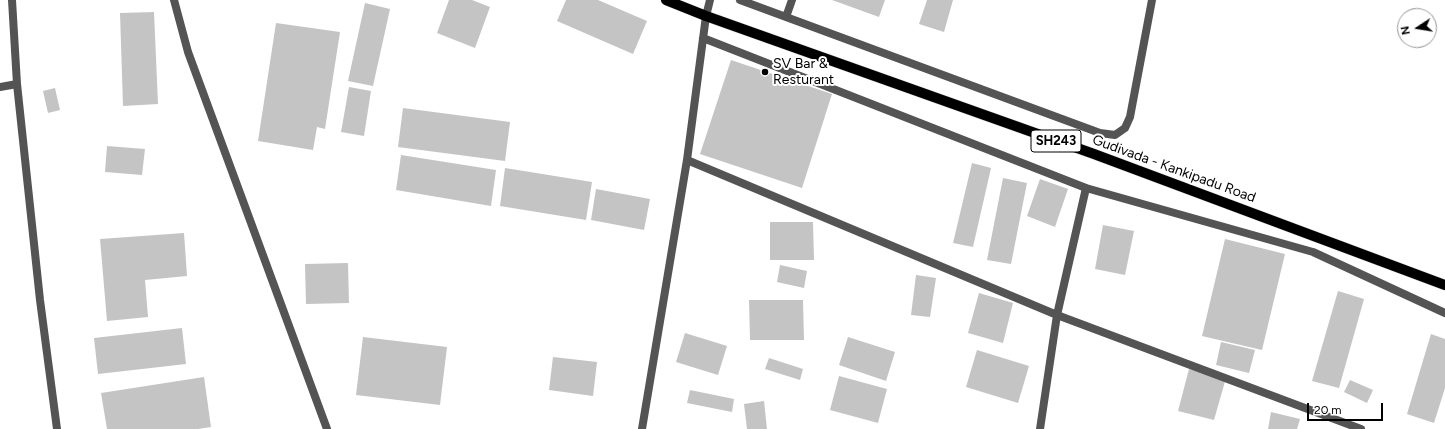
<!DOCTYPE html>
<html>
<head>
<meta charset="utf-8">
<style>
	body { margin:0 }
	#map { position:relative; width:1445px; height:429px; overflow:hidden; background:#fff; font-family:Figtree,sans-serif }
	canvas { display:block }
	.north { position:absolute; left:1397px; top:8px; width:40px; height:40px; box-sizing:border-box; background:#fff; border:1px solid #999; border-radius:50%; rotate:258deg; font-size:11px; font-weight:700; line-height:16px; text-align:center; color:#000 }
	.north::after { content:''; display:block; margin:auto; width:14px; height:18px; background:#000; clip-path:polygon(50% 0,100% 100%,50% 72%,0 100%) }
	.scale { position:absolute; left:1307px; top:403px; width:76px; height:18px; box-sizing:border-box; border:2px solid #000; border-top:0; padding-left:5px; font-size:12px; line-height:14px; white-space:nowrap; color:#000; -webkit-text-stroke:3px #fff; paint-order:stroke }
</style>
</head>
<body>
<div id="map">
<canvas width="1445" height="429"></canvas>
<div class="north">N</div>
<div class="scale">20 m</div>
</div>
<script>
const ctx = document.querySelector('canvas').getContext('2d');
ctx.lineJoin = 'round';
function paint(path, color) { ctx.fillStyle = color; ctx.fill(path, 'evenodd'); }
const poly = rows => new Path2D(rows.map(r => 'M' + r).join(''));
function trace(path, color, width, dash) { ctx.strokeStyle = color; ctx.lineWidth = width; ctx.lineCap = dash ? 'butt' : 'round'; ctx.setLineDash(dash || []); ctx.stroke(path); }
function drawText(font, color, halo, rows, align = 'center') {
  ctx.font = font + ' Figtree,sans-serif'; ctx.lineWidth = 4; ctx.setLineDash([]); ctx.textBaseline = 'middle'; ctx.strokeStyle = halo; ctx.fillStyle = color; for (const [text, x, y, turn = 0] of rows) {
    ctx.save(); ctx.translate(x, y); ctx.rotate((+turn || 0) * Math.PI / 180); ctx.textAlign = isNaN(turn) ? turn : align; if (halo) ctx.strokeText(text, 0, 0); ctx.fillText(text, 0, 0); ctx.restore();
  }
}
paint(poly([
	[449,0,472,0,490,7,475,48,437,33],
	[566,0,598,0,647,21,633,54,557,21],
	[832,0,885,0,879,17],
	[927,0,953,0,944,32,919,24],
	[365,3,390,9,373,86,348,81],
	[154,12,158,104,123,106,120,13],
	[276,23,340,32,325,129,317,127,313,150,258,141],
	[731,60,832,94,802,188,700,154],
	[349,87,371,91,364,136,341,132],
	[55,88,60,110,48,113,43,91],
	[403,108,510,122,505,161,398,147],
	[107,146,145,149,142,175,105,172],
	[401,155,496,170,491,206,396,190],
	[972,163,991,168,973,247,953,243],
	[505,168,592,182,586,220,500,206],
	[1003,178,1027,183,1011,264,987,260],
	[1040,179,1068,189,1055,227,1027,216],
	[596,189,650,199,644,230,591,220],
	[770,222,813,222,814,260,770,260],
	[1103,225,1134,231,1125,275,1095,269],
	[184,233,187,276,145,280,148,317,107,321,100,239],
	[1225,239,1285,254,1262,350,1202,336],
	[348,263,349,303,306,304,305,264],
	[780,265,807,271,804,288,777,282],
	[916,275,936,278,930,317,911,315],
	[1338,291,1364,299,1339,388,1312,381],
	[979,293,1013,303,1003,343,968,333],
	[749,300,803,300,804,340,750,340],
	[182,328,186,364,98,374,94,338],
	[685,333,727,346,718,375,676,362],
	[1431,334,1445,339,1445,388,1434,423,1407,414],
	[363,337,447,347,440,405,356,395],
	[848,337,895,352,886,381,839,365],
	[1221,342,1255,350,1249,373,1216,365],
	[977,350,1029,366,1018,403,966,387],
	[553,357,597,362,593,396,549,390],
	[769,358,803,369,800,380,765,369],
	[1189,369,1226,378,1214,420,1178,411],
	[839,376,887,389,878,423,830,410],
	[204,377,211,427,198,429,107,429,101,393],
	[1350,380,1373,390,1367,403,1344,392],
	[690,390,734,399,732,412,687,403],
	[764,401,767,429,747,429,744,404],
	[1271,412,1300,419,1297,429,1268,429]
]), '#c4c4c4');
const primary = poly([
	[666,0,706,16,1094,154,1445,285]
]);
trace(primary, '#dbdbdb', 11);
trace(poly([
	[174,0,188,52,327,429]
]), '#545454', 8);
trace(poly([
	[12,0,17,84,40,300,57,429],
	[740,0,1100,133,1115,135,1125,128,1130,117,1152,0],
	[786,17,792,0],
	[703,38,1086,188,1313,252,1445,313],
	[0,87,17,84],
	[687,160,1057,315,1361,429],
	[642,429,687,160,706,16,710,0],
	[1040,429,1057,315,1086,188]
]), '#545454', 8);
trace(primary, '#000', 10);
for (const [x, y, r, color] of [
	[765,72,4,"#000"]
]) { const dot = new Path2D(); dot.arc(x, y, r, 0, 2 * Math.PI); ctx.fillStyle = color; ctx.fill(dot); trace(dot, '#fff', 1.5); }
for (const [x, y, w] of [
	[1056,141,50]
]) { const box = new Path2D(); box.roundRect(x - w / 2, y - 11, w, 22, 3); ctx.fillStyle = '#fff'; ctx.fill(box); trace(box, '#000', 1); }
drawText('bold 13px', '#000', null, [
	["SH243",1056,141]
]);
drawText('14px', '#000', '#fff', [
	["SV Bar &",773,64],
	["Resturant",773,80]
], 'left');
drawText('14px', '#000', '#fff', [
	["Gudivada - Kankipadu Road",1174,169,20]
]);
</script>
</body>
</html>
